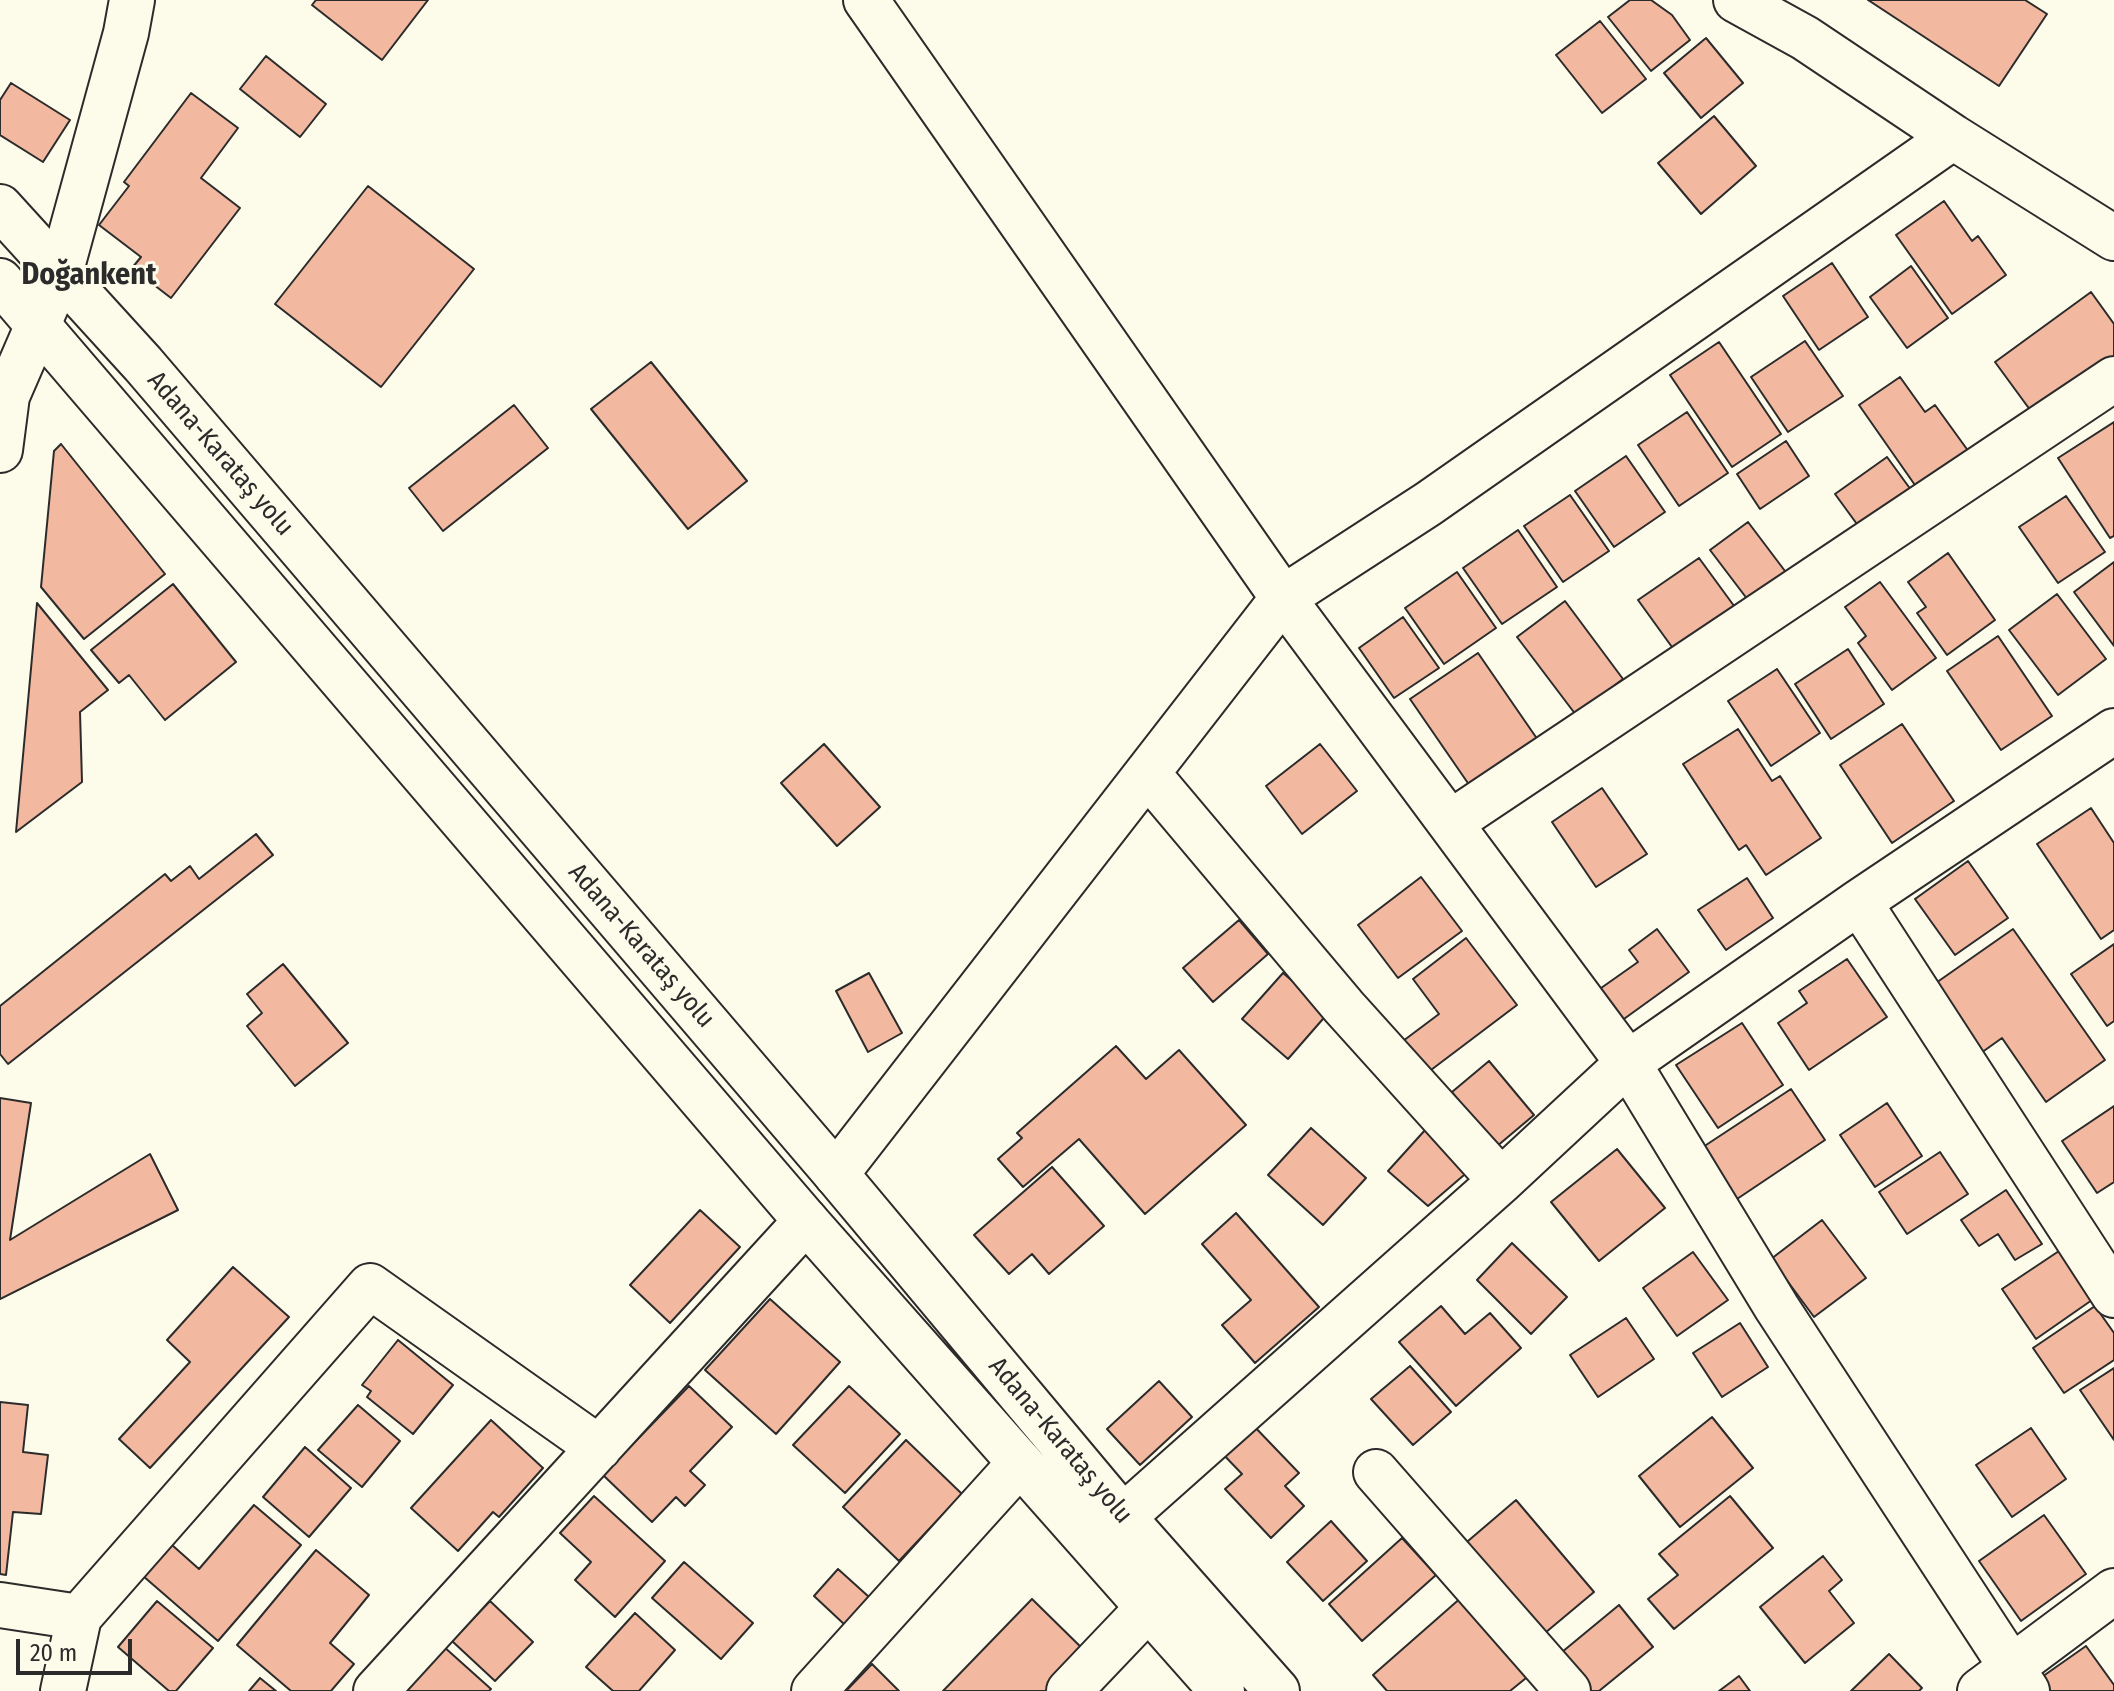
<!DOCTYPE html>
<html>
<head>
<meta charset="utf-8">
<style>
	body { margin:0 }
	#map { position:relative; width:2114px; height:1691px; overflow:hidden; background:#fdfbea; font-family:"Fira Sans Condensed",sans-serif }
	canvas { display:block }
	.scale { position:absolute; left:16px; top:1639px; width:116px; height:36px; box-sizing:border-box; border:4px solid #2b2b2b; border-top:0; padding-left:10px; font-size:24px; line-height:28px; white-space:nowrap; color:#2b2b2b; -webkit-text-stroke:6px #fdfbea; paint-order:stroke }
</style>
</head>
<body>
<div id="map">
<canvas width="2114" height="1691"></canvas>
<div class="scale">20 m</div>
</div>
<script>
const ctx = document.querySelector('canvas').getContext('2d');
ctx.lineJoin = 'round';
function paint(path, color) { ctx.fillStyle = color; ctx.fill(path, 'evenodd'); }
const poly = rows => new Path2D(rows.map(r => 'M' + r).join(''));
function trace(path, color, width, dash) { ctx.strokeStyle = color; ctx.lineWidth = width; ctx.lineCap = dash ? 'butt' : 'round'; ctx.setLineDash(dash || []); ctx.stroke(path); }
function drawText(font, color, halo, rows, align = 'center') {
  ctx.font = font + ' "Fira Sans Condensed",sans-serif'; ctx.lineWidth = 6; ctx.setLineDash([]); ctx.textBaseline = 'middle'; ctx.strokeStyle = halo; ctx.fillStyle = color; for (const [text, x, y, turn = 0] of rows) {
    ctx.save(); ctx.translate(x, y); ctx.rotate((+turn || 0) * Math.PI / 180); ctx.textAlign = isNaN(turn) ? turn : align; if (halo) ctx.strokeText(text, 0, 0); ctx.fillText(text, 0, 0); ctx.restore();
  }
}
const building = poly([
	[316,0,428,0,382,60,312,5,316,0],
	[1630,0,1651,0,1672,15,1690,40,1651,71,1608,17,1630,0],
	[1868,0,2025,0,2047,14,1999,86,1868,0],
	[1600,21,1646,79,1602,113,1556,55,1600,21],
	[1706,38,1743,83,1701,118,1664,73,1706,38],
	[266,56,326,104,300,137,240,89,266,56],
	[11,83,70,120,43,162,0,135,0,100,11,83],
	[191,93,238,128,201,178,240,208,171,298,132,268,141,257,99,225,129,186,124,182,191,93],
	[1714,116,1756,166,1701,214,1658,163,1714,116],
	[368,186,474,269,381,387,275,304,368,186],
	[1944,201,1972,241,1978,236,2006,275,1952,314,1896,235,1944,201],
	[1832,263,1868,317,1819,350,1783,296,1832,263],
	[1911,266,1948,318,1907,348,1870,297,1911,266],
	[2091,292,2114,324,2114,361,2036,418,1995,362,2091,292],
	[1805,341,1843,396,1788,432,1751,377,1805,341],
	[1719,342,1781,434,1732,467,1670,375,1719,342],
	[651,362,747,481,688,529,591,409,651,362],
	[1900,377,1925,412,1935,405,1969,452,1917,488,1859,405,1900,377],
	[514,405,548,448,443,531,409,488,514,405],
	[1687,412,1728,473,1679,506,1638,445,1687,412],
	[2114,422,2114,536,2110,538,2058,458,2114,422],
	[1786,441,1809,476,1760,509,1737,474,1786,441],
	[61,444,165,574,84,639,41,587,54,451,61,444],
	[1626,456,1665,512,1614,547,1575,491,1626,456],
	[1887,457,1914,494,1862,531,1835,494,1887,457],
	[1570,495,1609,551,1563,582,1524,526,1570,495],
	[2066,496,2105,552,2058,583,2019,527,2066,496],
	[1748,522,1788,575,1751,604,1710,550,1748,522],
	[1518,530,1557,587,1502,624,1463,568,1518,530],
	[1948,553,1995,620,1947,655,1917,613,1926,607,1908,582,1948,553],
	[1699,558,1737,610,1677,654,1638,600,1699,558],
	[2114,562,2114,646,2074,592,2114,562],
	[1457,572,1496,628,1444,664,1405,608,1457,572],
	[1880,582,1936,658,1892,690,1858,643,1866,636,1845,607,1880,582],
	[173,584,236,662,165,720,129,675,119,683,91,650,173,584],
	[2057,594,2106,659,2058,695,2009,630,2057,594],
	[1565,601,1623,679,1576,715,1517,637,1565,601],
	[37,603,108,690,80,712,82,782,16,832,37,603],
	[1403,617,1439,668,1394,698,1359,648,1403,617],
	[1998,636,2052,716,2001,750,1947,671,1998,636],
	[1848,649,1884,704,1831,739,1795,684,1848,649],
	[1478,653,1540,743,1472,789,1410,699,1478,653],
	[1777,669,1820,733,1771,766,1728,701,1777,669],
	[1902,724,1954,801,1892,843,1840,765,1902,724],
	[1738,729,1772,781,1780,776,1821,838,1766,875,1746,845,1739,850,1683,764,1738,729],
	[824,744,880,807,837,846,781,783,824,744],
	[1320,744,1357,791,1302,834,1266,786,1320,744],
	[1602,788,1647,854,1596,887,1552,822,1602,788],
	[2091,808,2114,843,2114,930,2101,939,2037,844,2091,808],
	[256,834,273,855,8,1064,0,1054,0,1006,165,874,171,881,190,866,199,879,256,834],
	[1968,861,2008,918,1955,955,1915,899,1968,861],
	[1421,877,1462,931,1398,978,1358,925,1421,877],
	[1747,878,1773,918,1726,950,1698,910,1747,878],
	[1239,920,1268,954,1213,1002,1183,968,1239,920],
	[1657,929,1689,972,1617,1024,1594,993,1638,962,1629,950,1657,929],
	[2013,929,2105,1060,2046,1102,2002,1038,1981,1053,1933,985,2013,929],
	[1466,938,1517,1005,1427,1073,1403,1041,1439,1014,1413,979,1466,938],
	[2114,944,2114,1021,2107,1026,2071,974,2114,944],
	[1847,959,1887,1017,1809,1070,1778,1023,1807,1003,1799,991,1847,959],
	[283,964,348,1043,295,1086,247,1026,262,1013,247,994,283,964],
	[869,973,902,1033,868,1052,836,991,869,973],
	[1283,973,1329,1012,1288,1059,1242,1019,1283,973],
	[1742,1023,1783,1085,1718,1128,1676,1065,1742,1023],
	[1116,1046,1146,1079,1179,1050,1246,1125,1145,1214,1079,1139,1023,1187,998,1159,1022,1138,1017,1133,1116,1046],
	[1489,1061,1534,1115,1496,1147,1452,1092,1489,1061],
	[1791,1089,1825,1140,1737,1199,1703,1147,1791,1089],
	[0,1098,31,1103,10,1240,150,1154,178,1210,0,1299,0,1098],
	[1887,1103,1922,1156,1875,1187,1840,1135,1887,1103],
	[2114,1106,2114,1182,2097,1193,2062,1141,2114,1106],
	[1311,1128,1366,1178,1323,1225,1268,1175,1311,1128],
	[1426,1129,1471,1169,1428,1206,1388,1171,1426,1129],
	[1617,1149,1665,1208,1599,1261,1551,1202,1617,1149],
	[1940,1152,1968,1194,1907,1234,1879,1192,1940,1152],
	[1052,1167,1104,1226,1049,1274,1032,1254,1009,1274,974,1235,1052,1167],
	[2006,1190,2042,1244,2015,1260,1998,1234,1979,1246,1961,1220,2006,1190],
	[700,1210,740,1247,670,1323,630,1285,700,1210],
	[1236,1213,1319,1307,1255,1363,1222,1325,1251,1300,1202,1244,1236,1213],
	[1822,1220,1866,1278,1814,1317,1771,1259,1822,1220],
	[1512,1243,1567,1297,1531,1334,1477,1280,1512,1243],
	[2059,1251,2092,1300,2036,1339,2002,1289,2059,1251],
	[1693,1252,1728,1300,1677,1336,1643,1288,1693,1252],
	[233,1267,289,1317,150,1468,119,1439,190,1362,167,1340,233,1267],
	[770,1299,840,1362,776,1434,705,1370,770,1299],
	[1441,1306,1465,1334,1490,1313,1521,1348,1456,1406,1399,1342,1441,1306],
	[2095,1306,2114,1333,2114,1360,2064,1393,2033,1348,2095,1306],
	[1626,1318,1654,1359,1598,1397,1570,1355,1626,1318],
	[1740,1323,1768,1367,1722,1397,1693,1353,1740,1323],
	[398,1340,453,1385,413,1434,367,1397,371,1391,362,1385,398,1340],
	[1410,1366,1451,1412,1413,1445,1371,1399,1410,1366],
	[2114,1368,2114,1440,2080,1390,2114,1368],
	[1159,1381,1192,1417,1140,1465,1107,1429,1159,1381],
	[689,1386,732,1427,690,1471,705,1485,685,1506,676,1497,652,1522,603,1475,689,1386],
	[849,1386,900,1434,845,1493,793,1445,849,1386],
	[0,1402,28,1405,23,1452,48,1455,41,1514,13,1512,6,1575,0,1574,0,1402],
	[358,1405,400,1441,362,1487,318,1450,358,1405],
	[1712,1417,1753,1468,1680,1527,1639,1476,1712,1417],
	[491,1420,543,1468,499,1517,493,1512,458,1551,411,1508,491,1420],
	[1250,1422,1299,1473,1285,1486,1304,1506,1271,1538,1225,1489,1242,1474,1219,1450,1250,1422],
	[2031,1428,2066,1479,2012,1517,1976,1465,2031,1428],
	[906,1440,962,1494,899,1561,843,1507,906,1440],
	[305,1447,351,1488,309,1537,263,1497,305,1447],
	[594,1496,665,1561,615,1617,575,1580,591,1562,560,1533,594,1496],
	[1730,1496,1773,1548,1674,1629,1648,1599,1678,1575,1659,1554,1730,1496],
	[1516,1500,1594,1592,1539,1638,1461,1547,1516,1500],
	[254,1505,301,1545,218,1641,135,1569,163,1537,199,1569,254,1505],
	[2044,1515,2086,1574,2021,1621,1979,1561,2044,1515],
	[1331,1521,1367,1561,1323,1601,1287,1562,1331,1521],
	[1402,1538,1436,1575,1362,1641,1329,1604,1402,1538],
	[316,1550,369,1595,330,1643,354,1664,331,1691,291,1691,237,1645,316,1550],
	[1823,1556,1842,1580,1829,1591,1854,1623,1805,1663,1760,1607,1823,1556],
	[684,1562,753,1623,721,1659,652,1598,684,1562],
	[838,1569,869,1597,845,1625,814,1596,838,1569],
	[1463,1596,1531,1674,1510,1691,1387,1691,1373,1675,1463,1596],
	[1032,1599,1090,1656,1055,1691,943,1691,1032,1599],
	[157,1601,213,1648,176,1691,169,1691,118,1647,157,1601],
	[490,1601,533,1642,495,1681,452,1641,490,1601],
	[1619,1605,1653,1647,1599,1691,1583,1691,1556,1657,1619,1605],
	[635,1613,675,1650,639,1691,613,1691,586,1667,635,1613],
	[443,1646,491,1689,489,1691,402,1691,443,1646],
	[2086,1646,2114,1685,2114,1691,2045,1691,2039,1679,2086,1646],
	[1889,1654,1922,1688,1919,1691,1851,1691,1889,1654],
	[872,1664,899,1691,846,1691,872,1664],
	[1739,1676,1750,1691,1719,1691,1739,1676],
	[260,1678,276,1691,249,1691,260,1678]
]);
paint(building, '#f2b8a0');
trace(building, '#2b2b2b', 2);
const minor = poly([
	[866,0,1283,598,1628,1063,1777,1308,2027,1691],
	[1736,0,1805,38,1953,137,2114,238],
	[0,450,7,396,60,274,126,33,132,0],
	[1147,773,1344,1007,1501,1181],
	[1450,823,2114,379],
	[1859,902,2114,1295],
	[836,1174,1283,598,1428,504,1953,137],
	[1376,1472,1568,1691],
	[1123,1517,1501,1181,1628,1063,1859,902,2114,731],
	[0,1605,79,1617],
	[63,1691,79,1617,370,1286,599,1448],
	[376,1691,806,1221],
	[814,1691,1020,1463],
	[1069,1691,1148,1608],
	[1980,1691,2114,1591]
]);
const major = poly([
	[0,207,143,364,836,1174,1123,1517,1277,1691],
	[0,281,806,1221,1222,1691]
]);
trace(minor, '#2b2b2b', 48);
trace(major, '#2b2b2b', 48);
trace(minor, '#fdfbea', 44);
trace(major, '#fdfbea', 44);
drawText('26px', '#2b2b2b', '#fdfbea', [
	["Adana-Karataş yolu",220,454,49],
	["Adana-Karataş yolu",641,946,49],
	["Adana-Karataş yolu",1060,1441,50]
]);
drawText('bold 30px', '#2b2b2b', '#fdfbea', [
	["Doğankent",89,276]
]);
</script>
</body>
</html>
